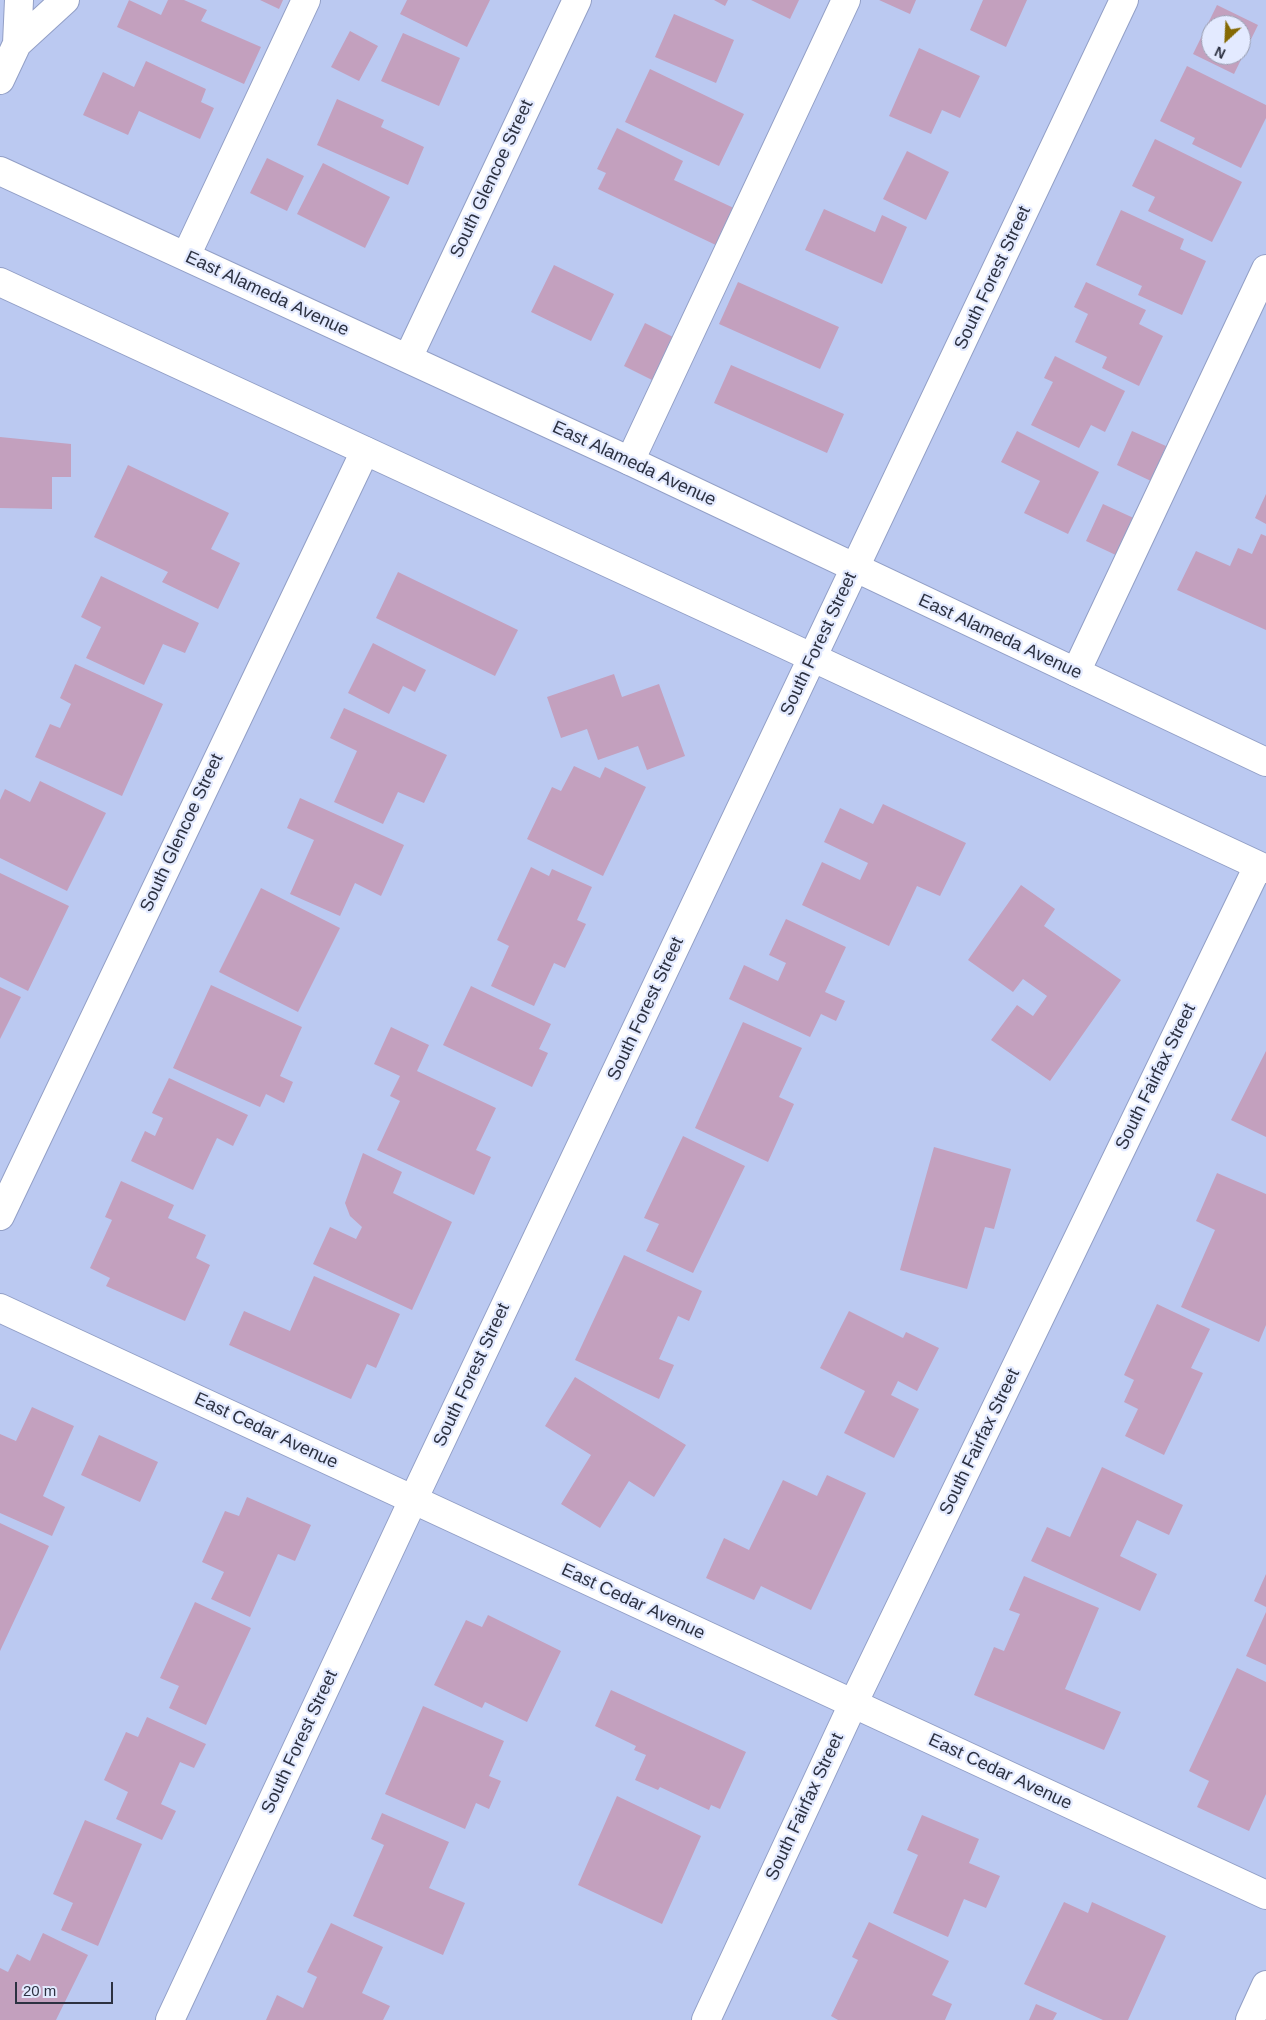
<!DOCTYPE html>
<html>
<head>
<meta charset="utf-8">
<style>
	body { margin:0 }
	#map { position:relative; width:1266px; height:2020px; overflow:hidden; background:#bbc9f1; font-family:Arial,sans-serif }
	canvas { display:block }
	.north { position:absolute; left:1201px; top:15px; width:50px; height:50px; box-sizing:border-box; background:#e3eaff; border:1px solid #9aa0b3; border-radius:50%; rotate:205deg; font-size:14px; font-weight:700; line-height:20px; text-align:center; color:#2c3141 }
	.north::after { content:''; display:block; margin:auto; width:18px; height:22px; background:#856903; clip-path:polygon(50% 0,100% 100%,50% 72%,0 100%) }
	.scale { position:absolute; left:15px; top:1982px; width:98px; height:22px; box-sizing:border-box; border:2px solid #2c3141; border-top:0; padding-left:6px; font-size:15px; line-height:18px; white-space:nowrap; color:#2c3141; -webkit-text-stroke:4px #e3eaff; paint-order:stroke }
</style>
</head>
<body>
<div id="map">
<canvas width="1266" height="2020"></canvas>
<div class="north">N</div>
<div class="scale">20 m</div>
</div>
<script>
const ctx = document.querySelector('canvas').getContext('2d');
ctx.lineJoin = 'round';
function paint(path, color) { ctx.fillStyle = color; ctx.fill(path, 'evenodd'); }
const poly = rows => new Path2D(rows.map(r => 'M' + r).join(''));
function trace(path, color, width, dash) { ctx.strokeStyle = color; ctx.lineWidth = width; ctx.lineCap = dash ? 'butt' : 'round'; ctx.setLineDash(dash || []); ctx.stroke(path); }
function drawText(font, color, halo, rows, align = 'center') {
  ctx.font = font + ' Arial,sans-serif'; ctx.lineWidth = 4.5; ctx.setLineDash([]); ctx.textBaseline = 'middle'; ctx.strokeStyle = halo; ctx.fillStyle = color; for (const [text, x, y, turn = 0] of rows) {
    ctx.save(); ctx.translate(x, y); ctx.rotate((+turn || 0) * Math.PI / 180); ctx.textAlign = isNaN(turn) ? turn : align; if (halo) ctx.strokeText(text, 0, 0); ctx.fillText(text, 0, 0); ctx.restore();
  }
}
paint(poly([
	[129,0,161,15,168,0,184,0,207,10,201,21,261,47,244,84,117,27],
	[260,0,283,0,279,9],
	[407,0,490,0,467,47,400,14],
	[714,0,728,0,725,6],
	[751,0,799,0,790,19],
	[879,0,916,0,910,14],
	[983,0,1027,0,1006,47,970,30],
	[1217,5,1258,25,1234,74,1193,54],
	[1211,25,1241,25,1241,55,1211,55],
	[674,14,734,40,716,83,655,57],
	[350,31,378,46,359,81,331,67],
	[403,33,460,58,439,106,381,81],
	[919,48,980,76,960,118,942,110,931,134,889,116],
	[146,61,206,89,201,102,214,108,200,139,139,111,128,135,83,115,103,72,134,87],
	[1187,66,1266,105,1266,118,1241,168,1192,144,1195,138,1160,121],
	[650,69,744,114,719,166,625,122],
	[337,99,384,120,381,127,424,147,408,185,317,145],
	[617,128,683,161,674,180,738,210,720,247,598,189,606,173,597,169],
	[1155,139,1242,182,1212,242,1148,211,1155,197,1132,186],
	[907,151,949,172,926,220,883,199],
	[267,158,304,176,287,211,250,193],
	[323,163,390,197,365,248,297,214],
	[824,209,875,232,882,215,907,227,882,284,805,250],
	[1121,210,1184,239,1180,249,1206,261,1182,315,1138,295,1142,286,1096,265],
	[554,265,614,294,591,341,531,312],
	[738,282,839,327,820,369,719,324],
	[1086,282,1146,310,1139,324,1163,336,1139,386,1102,368,1107,357,1075,342,1088,314,1074,307],
	[645,323,677,339,656,382,624,366],
	[1055,356,1125,391,1105,432,1091,425,1079,448,1031,425,1053,382,1044,378],
	[731,365,844,414,827,453,714,403],
	[1017,431,1099,472,1068,534,1024,513,1040,481,1001,462],
	[1132,431,1166,446,1151,481,1117,465],
	[0,437,71,444,71,477,52,477,52,509,0,508],
	[128,465,229,513,211,549,240,563,218,609,162,582,168,572,94,537],
	[1266,494,1266,524,1255,518],
	[1103,504,1138,520,1120,557,1086,541],
	[1261,534,1266,536,1266,630,1177,590,1196,551,1230,566,1238,548,1252,554],
	[398,572,518,630,495,676,376,618],
	[101,576,199,623,185,653,163,644,144,685,86,658,101,627,81,617],
	[373,643,426,670,415,692,403,686,389,714,348,693],
	[75,664,163,704,122,796,35,757,50,724,60,728,71,704,60,698],
	[614,674,622,697,659,684,685,756,647,770,638,746,598,760,587,729,561,738,547,697],
	[344,708,447,755,424,803,398,792,383,824,334,802,357,751,330,738],
	[574,766,600,778,605,767,646,787,603,876,527,839,552,787,561,791],
	[40,781,106,813,67,891,0,858,0,800,5,789,30,802],
	[300,798,404,845,381,896,355,883,340,916,290,894,314,840,287,828],
	[883,804,966,843,940,896,917,886,889,946,802,905,822,862,860,880,868,863,824,842,840,808,873,824],
	[531,867,549,876,552,869,592,887,577,920,586,924,565,968,554,963,534,1006,491,986,509,946,497,940],
	[0,873,69,906,28,991,0,977],
	[1021,885,1055,909,1044,926,1121,980,1050,1081,991,1040,1017,1005,1033,1016,1047,996,1023,979,1013,992,968,960],
	[261,888,340,928,298,1012,219,972],
	[786,919,846,947,825,992,845,1001,836,1021,821,1014,810,1037,729,999,744,965,778,981,786,963,769,955],
	[211,985,302,1027,280,1076,293,1082,284,1103,266,1094,260,1107,173,1068],
	[471,986,551,1024,539,1049,548,1053,532,1087,443,1045],
	[0,987,21,997,0,1039],
	[743,1022,802,1048,779,1097,794,1104,768,1162,695,1128],
	[391,1027,429,1045,417,1071,496,1108,476,1150,491,1157,474,1195,377,1150,400,1101,390,1096,400,1076,374,1064],
	[1266,1051,1266,1137,1231,1120],
	[169,1078,248,1115,233,1146,217,1138,193,1190,131,1161,145,1131,155,1136,163,1118,152,1113],
	[683,1136,745,1166,693,1273,646,1251,659,1224,644,1218],
	[934,1147,1011,1169,994,1229,985,1227,967,1289,900,1270],
	[363,1153,402,1172,393,1193,452,1222,412,1310,313,1264,330,1227,356,1239,362,1227,350,1216,345,1203],
	[1217,1173,1266,1194,1266,1325,1259,1342,1181,1307,1215,1230,1196,1221],
	[121,1181,174,1205,168,1218,206,1235,196,1258,210,1265,185,1321,106,1286,110,1278,90,1268,112,1220,105,1217],
	[624,1255,702,1291,689,1321,678,1316,659,1359,674,1365,659,1399,575,1360],
	[314,1276,400,1314,376,1368,367,1364,351,1399,229,1345,244,1311,290,1331],
	[1157,1304,1210,1329,1191,1368,1203,1373,1164,1455,1125,1436,1138,1409,1124,1402,1134,1380,1124,1375],
	[849,1311,903,1338,906,1332,939,1348,917,1391,898,1381,891,1395,919,1409,894,1458,844,1433,865,1391,820,1368],
	[575,1377,686,1445,654,1497,629,1481,600,1528,561,1504,591,1455,545,1426],
	[32,1407,74,1426,43,1496,65,1507,52,1536,0,1513,0,1434,16,1441],
	[99,1435,158,1462,140,1502,81,1475],
	[1102,1467,1183,1505,1169,1535,1137,1520,1120,1556,1157,1574,1140,1611,1031,1561,1047,1527,1070,1537],
	[827,1475,866,1493,811,1610,761,1586,754,1600,706,1578,724,1538,749,1550,783,1480,817,1496],
	[247,1497,311,1525,295,1561,278,1554,250,1617,211,1599,224,1572,202,1562,225,1511,239,1516],
	[0,1523,49,1546,0,1651],
	[1266,1574,1266,1607,1254,1601],
	[1024,1576,1099,1608,1065,1689,1121,1712,1104,1750,974,1695,994,1647,1004,1651,1020,1614,1009,1610],
	[195,1602,251,1628,206,1725,169,1708,179,1686,160,1678],
	[1266,1612,1266,1665,1246,1656],
	[488,1615,561,1651,527,1722,485,1702,482,1708,434,1685,466,1620,482,1627],
	[1237,1668,1266,1682,1266,1794,1249,1831,1197,1807,1209,1781,1189,1771],
	[611,1690,746,1752,720,1809,711,1805,709,1810,660,1787,658,1790,635,1780,646,1755,634,1750,636,1746,595,1726],
	[423,1706,504,1741,489,1776,501,1781,489,1809,476,1803,465,1829,385,1794],
	[147,1717,206,1744,194,1768,180,1762,161,1804,176,1811,162,1840,116,1819,128,1792,104,1780,126,1732,138,1737],
	[617,1796,701,1836,662,1924,578,1885],
	[382,1813,449,1842,429,1888,465,1903,443,1955,353,1916,384,1845,371,1839],
	[922,1815,979,1839,969,1863,1000,1876,986,1908,964,1899,948,1937,893,1913,918,1855,907,1850],
	[85,1820,142,1844,98,1946,61,1930,73,1903,53,1894],
	[1064,1902,1088,1913,1092,1902,1166,1936,1128,2020,1103,2020,1024,1984],
	[869,1922,949,1961,932,1995,952,2004,945,2020,838,2020,831,2016,858,1960,852,1957],
	[331,1923,383,1947,362,1993,390,2006,383,2020,266,2020,277,1995,303,2008,317,1977,307,1972],
	[43,1933,88,1955,56,2020,0,2020,0,1968,8,1972,17,1954,30,1961],
	[1036,2004,1057,2013,1053,2020,1029,2020]
]), '#c3a0be');
const minor = poly([
	[17,44,19,0],
	[0,80,17,44,65,0],
	[186,256,306,0],
	[408,358,577,0],
	[630,461,846,0],
	[1076,672,1266,269],
	[0,1216,365,451],
	[0,1308,1266,1895],
	[170,2020,413,1500,1124,0],
	[706,2020,853,1704,1258,866],
	[1250,2020,1266,1985]
]);
const major = poly([
	[0,171,630,461,1266,762],
	[0,282,777,641,1266,869]
]);
trace(minor, '#929fc6', 30);
trace(major, '#929fc6', 30);
trace(minor, '#fff', 28);
trace(major, '#fff', 28);
drawText('18px', '#2c3141', '#e3eaff', [
	["South Glencoe Street",492,179,-65],
	["South Forest Street",993,278,-65],
	["East Alameda Avenue",267,294,25],
	["East Alameda Avenue",634,464,25],
	["East Alameda Avenue",1000,637,25],
	["South Forest Street",819,644,-65],
	["South Glencoe Street",182,833,-65],
	["South Forest Street",646,1009,-65],
	["South Fairfax Street",1156,1077,-64],
	["South Forest Street",472,1375,-65],
	["East Cedar Avenue",266,1431,25],
	["South Fairfax Street",980,1442,-64],
	["East Cedar Avenue",633,1602,25],
	["South Forest Street",300,1742,-65],
	["East Cedar Avenue",1000,1772,25],
	["South Fairfax Street",805,1807,-65]
]);
</script>
</body>
</html>
